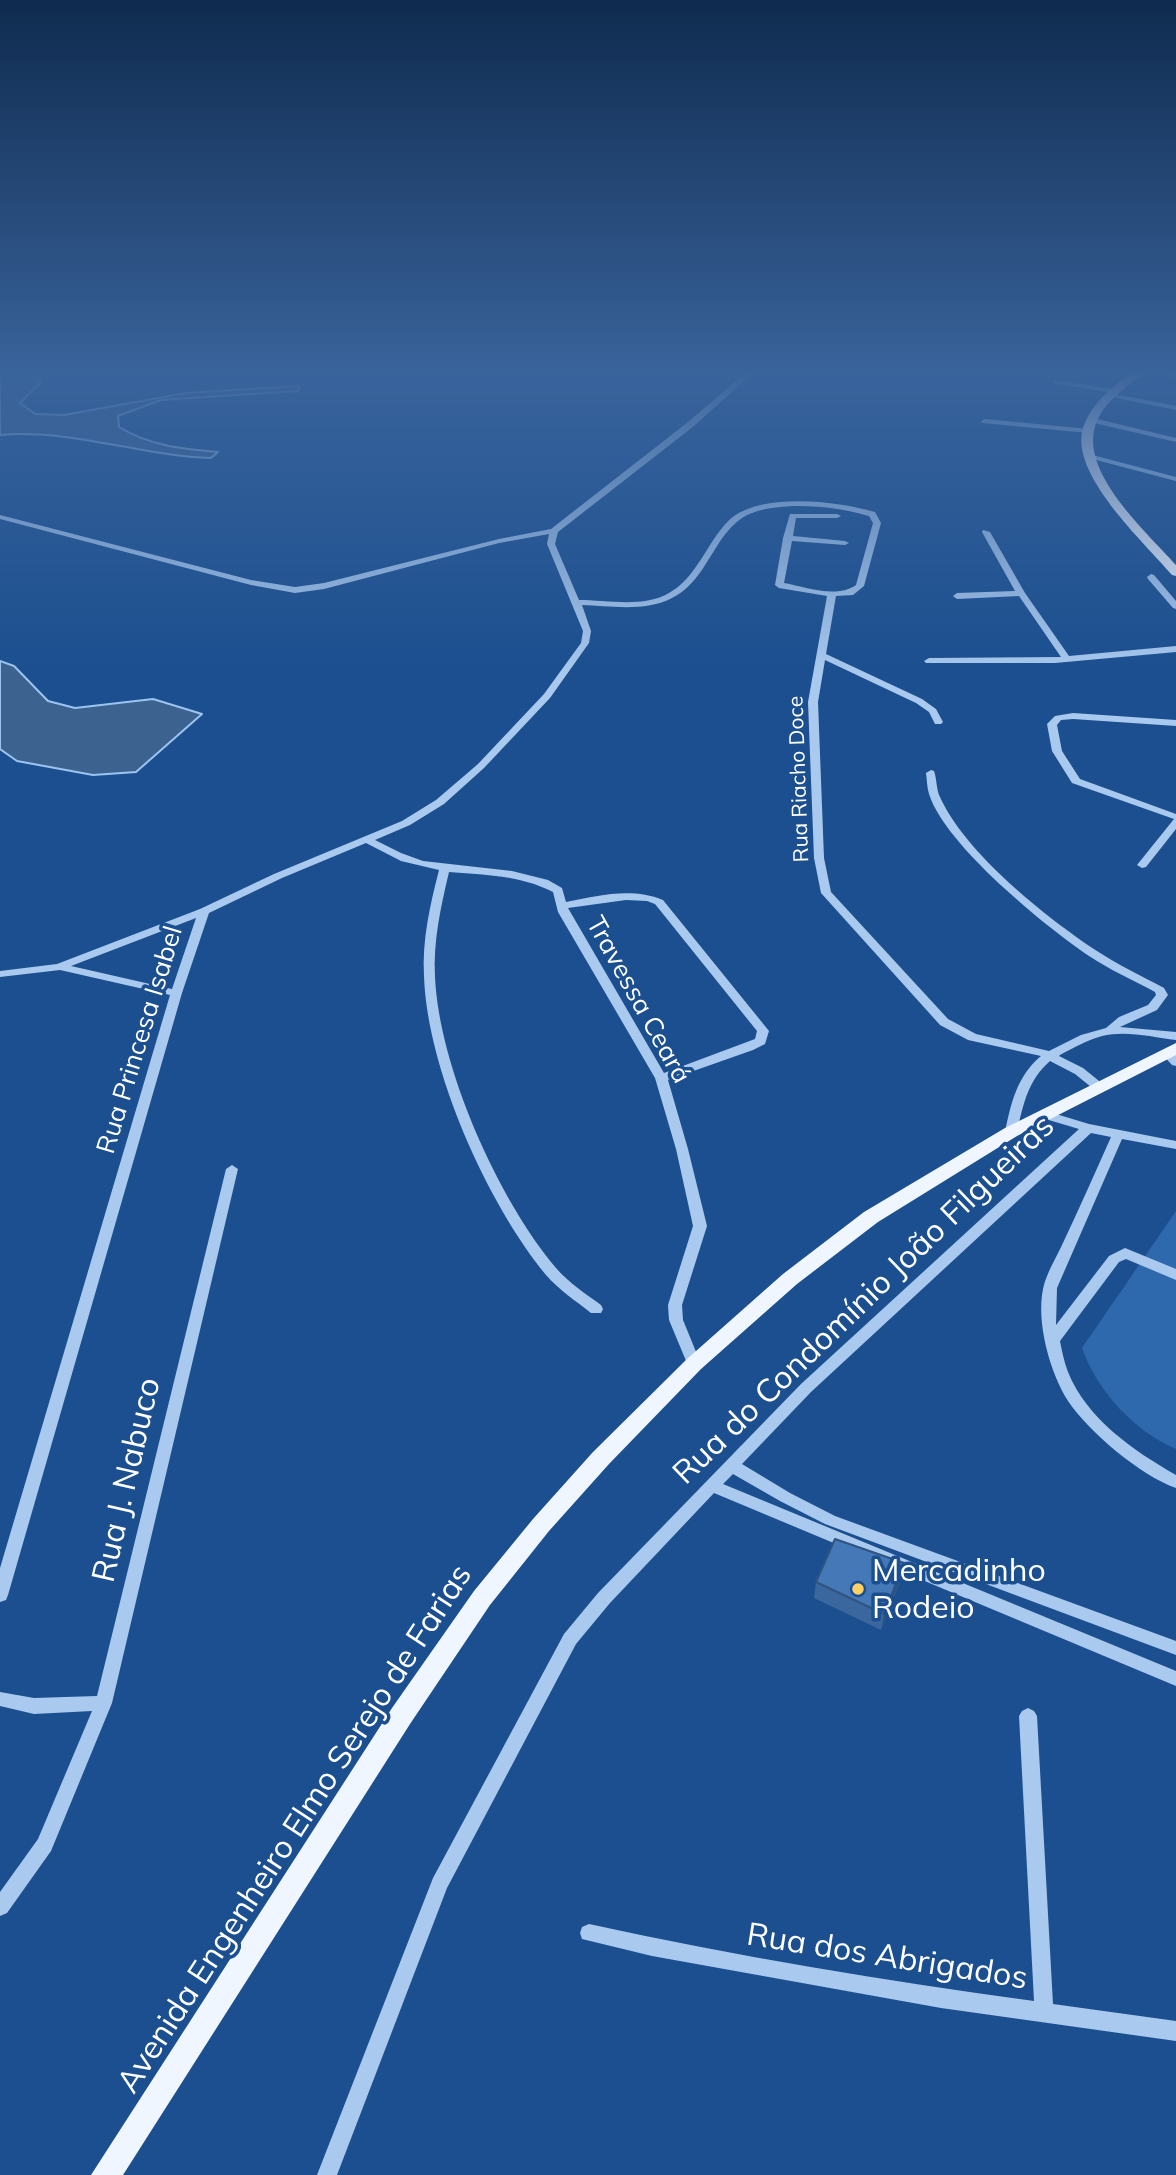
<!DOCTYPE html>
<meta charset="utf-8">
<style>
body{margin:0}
canvas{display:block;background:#1b4f8f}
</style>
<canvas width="1176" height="2175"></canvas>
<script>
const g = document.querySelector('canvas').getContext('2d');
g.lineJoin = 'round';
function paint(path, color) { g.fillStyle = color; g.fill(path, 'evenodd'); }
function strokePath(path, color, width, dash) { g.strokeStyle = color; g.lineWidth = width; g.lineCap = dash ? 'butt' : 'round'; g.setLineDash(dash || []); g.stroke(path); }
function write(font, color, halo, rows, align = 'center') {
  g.font = font + ' Mulish,sans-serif'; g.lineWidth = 7; g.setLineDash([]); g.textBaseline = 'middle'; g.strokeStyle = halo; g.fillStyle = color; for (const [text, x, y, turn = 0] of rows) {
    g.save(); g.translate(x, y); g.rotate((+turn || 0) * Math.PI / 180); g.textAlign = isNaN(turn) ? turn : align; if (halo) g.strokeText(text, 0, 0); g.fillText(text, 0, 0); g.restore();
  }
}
const green = new Path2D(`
 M1176,1211V1449C1134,1431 1097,1391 1082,1348Z`);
const water = new Path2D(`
 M0,370H24L41,382L20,403L35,414L64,415L186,393L299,386L298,391L161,400L118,416L119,427C150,446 183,449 218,452L211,458C142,456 67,428 0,435Z
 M0,661L14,666L48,701L75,708L153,699L202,714L136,772L93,775L17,761L0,749Z`);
const minor = new Path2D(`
 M749,370H756L694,426L558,532L555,544L579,600C607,600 644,608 669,593C691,581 702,556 716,536C721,529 727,521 734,516C767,493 838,501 875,512L881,523L864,586L853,595L836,596L826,654L922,699L936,709L943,722L941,724H935L929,712L916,703L825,660L818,702L824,858L831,892L948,1019L976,1034L1049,1051L1081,1035L1106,1028L1119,1017L1148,1005L1156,995L1155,992C1133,980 1110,970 1089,956C1045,926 945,845 929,794C927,788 927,780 926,773L931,770L934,771C937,779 936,789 940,797C965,853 1047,918 1097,951C1118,965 1142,976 1164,988L1168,995L1157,1010L1120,1027L1176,1032V1040C1153,1037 1125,1030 1102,1036C1087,1040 1073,1048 1060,1055L1059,1056L1083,1068L1104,1085L1106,1088L1104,1091H1096L1075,1074L1050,1061C1028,1080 1023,1105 1017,1132L1015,1135H1007L1005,1132C1011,1103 1017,1076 1041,1056L968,1040L940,1025L821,893L814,858L808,702L827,596L779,588L775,585L783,538L790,514H837L841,516L837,518H796L793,536L845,541L849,543L845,545L792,541L784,583C806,587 836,599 856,585L873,523L869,516C836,506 784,501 752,513C740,517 731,527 723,537C708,558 697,586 672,598C646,612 610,606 582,605L591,631L589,643L550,698L484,768L444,804L410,825L375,840L401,853L423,861L512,871L548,880L562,888L566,902C598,896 631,887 663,900L769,1031L765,1044L753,1050L668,1080L688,1149L707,1226L682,1305L683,1320L701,1364L699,1368L694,1369L689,1368L669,1320L668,1305L693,1226L676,1149L655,1078L558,912L553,892C520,875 485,875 449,872C441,906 433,941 435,977C439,1067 498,1199 556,1268C569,1283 586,1294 601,1305L603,1309L601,1313H591C576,1301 559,1290 546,1275C487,1203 427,1069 424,976C422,940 430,905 439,870L401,861L366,843L282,878L209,913L182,993L8,1595L6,1600L0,1602V1568L170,995L60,970L0,977V971L57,964L200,909L274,874L402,821L436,800L478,764L544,694L581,643L583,631L547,544L549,534L499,543L324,589L295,593L251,585L0,519V515L251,580L295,587L324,583L499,539L551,529L688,422ZM626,900L647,901L655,904L757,1031L755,1039L664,1073L568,908ZM196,918L172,989L71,966Z
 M1149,370L1176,373V377L1150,371Z
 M1055,380L1113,389L1116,391L1113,393L1053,383V381Z
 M1109,393L1176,406V410L1107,396L1106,395Z
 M1093,418L1176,438V442L1090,422L1089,420Z
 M985,419L1089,429L1093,431L1089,433L982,423L981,421Z
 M1085,453L1176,477V481L1085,457Z
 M983,530L990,532L1025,593L1069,656L1176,646V652L1055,663H926L924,661L929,658L1061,657L1019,596L957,599L953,596L957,593L1015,591L982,532Z
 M1151,574L1154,575L1176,601V609L1173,608L1148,579L1147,577Z
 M1073,713L1176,720V726L1073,719L1061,720L1057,725L1062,751L1080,779L1176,814V829L1146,867L1142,868L1137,865L1174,819L1072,783L1052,751L1047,724L1055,716Z
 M1167,1049L1176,1055V1066L1172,1065L1161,1053Z
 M1046,1111L1089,1124L1176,1141V1149L1122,1139L1057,1288L1056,1325L1109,1256L1125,1248L1176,1269V1280L1126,1259L1119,1262L1060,1341C1062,1351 1064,1362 1068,1372C1087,1419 1134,1451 1176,1475V1488C1141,1476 1089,1432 1068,1401C1050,1373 1036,1322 1043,1289C1046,1274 1056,1258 1062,1245C1079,1209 1095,1173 1111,1137L1091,1133L811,1392L742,1464L790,1493L835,1516L1176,1641V1655L825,1524L780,1501L733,1474L723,1484L1176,1671V1686L714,1493L610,1603L576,1644L447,1888L337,2175H317L433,1878L564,1634L598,1593L801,1384L1079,1129L1042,1118L1040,1115Z
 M232,1165L238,1169L112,1703L51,1851L7,1913L0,1916V1892L38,1839L92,1711L34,1714L0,1706V1692L34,1698L97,1696L226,1169Z
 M1028,1708L1034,1711L1037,1716L1053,2004L1176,2021V2041L941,2008L652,1956L582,1939L580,1933L582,1927L589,1924C736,1956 885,1981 1034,2001L1019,1716L1022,1711Z`);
const major = new Path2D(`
 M1136,370H1147C1131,385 1111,395 1100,415C1070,465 1145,530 1176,565V576L1172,575C1144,542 1069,474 1083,428C1091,403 1115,384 1136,370Z
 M1176,1043V1055L1017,1136L878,1222L797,1284L701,1369L609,1464L549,1531L490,1605L410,1724L123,2175H91L392,1708L474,1591L533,1519L593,1452L687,1359L783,1274L864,1212L1005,1128Z`);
const wall = new Path2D(`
 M904,1563L901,1579L881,1630L814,1598L816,1582Z`);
const shadedWall = new Path2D(`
 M904,1563L901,1579L881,1630L884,1614Z`);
const building = new Path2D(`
 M835,1539L904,1563L884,1614L816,1582Z`);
const markers = [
 [858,1589,7,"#ffd166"]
];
const farStreetnames = [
 ["Rua Riacho Doce",799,779,-92]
];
const streetNames = [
 ["Travessa Ceará",638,1000,61],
 ["Rua Princesa Isabel",140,1040,-73]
];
const nearStreetnames = [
 ["Rua do Condomínio João Filgueiras",864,1300,-44],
 ["Rua J. Nabuco",127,1480,-77],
 ["Avenida Engenheiro Elmo Serejo de Farias",295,1829,-57],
 ["Rua dos Abrigados",887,1957,9]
];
const nearPoinames = [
 ["Mercadinho",872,1571],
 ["Rodeio",872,1608]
];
paint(green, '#2e69ad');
paint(water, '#3c6290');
strokePath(water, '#9cc4f0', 2);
paint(minor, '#a9c9ee');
paint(major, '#f0f6ff');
paint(wall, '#3a679d');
paint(shadedWall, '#305480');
paint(building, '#4478b7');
strokePath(building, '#305480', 2);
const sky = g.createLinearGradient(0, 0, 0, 674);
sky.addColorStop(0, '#0f2b4f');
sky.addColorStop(0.55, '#39639b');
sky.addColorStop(1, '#39639b00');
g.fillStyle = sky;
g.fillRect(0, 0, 1176, 674);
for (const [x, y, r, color] of markers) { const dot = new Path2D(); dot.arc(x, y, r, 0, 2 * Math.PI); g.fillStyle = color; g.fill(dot); strokePath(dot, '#1b4f8f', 2.5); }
write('21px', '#fff', '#1b4f8f', farStreetnames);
write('26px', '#fff', '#1b4f8f', streetNames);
write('32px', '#fff', '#1b4f8f', nearStreetnames);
write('32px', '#fff', '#1b4f8f', nearPoinames, 'left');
</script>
